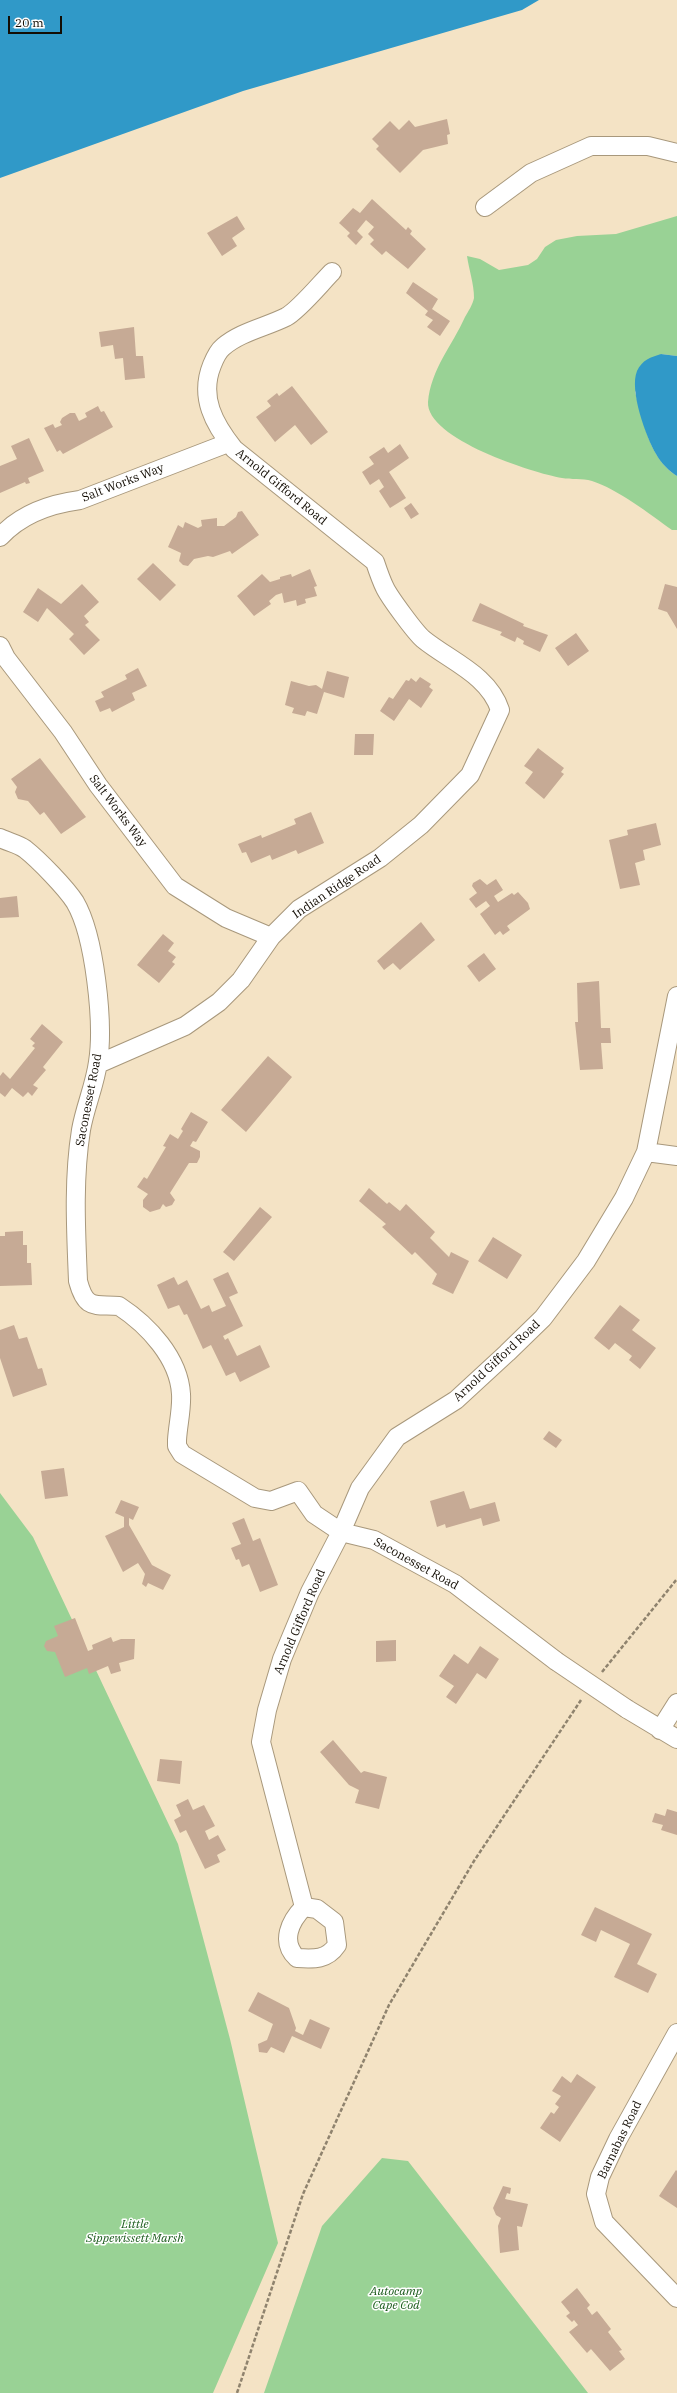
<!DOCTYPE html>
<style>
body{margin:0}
#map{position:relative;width:677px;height:2393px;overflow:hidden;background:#f4e3c5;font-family:"IBM Plex Serif",serif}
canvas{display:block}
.scale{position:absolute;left:8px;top:16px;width:54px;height:18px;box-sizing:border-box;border:2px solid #130d04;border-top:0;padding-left:5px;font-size:12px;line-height:14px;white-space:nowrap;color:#130d04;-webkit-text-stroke:3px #fff;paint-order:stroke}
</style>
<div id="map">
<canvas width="677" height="2393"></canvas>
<div class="scale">20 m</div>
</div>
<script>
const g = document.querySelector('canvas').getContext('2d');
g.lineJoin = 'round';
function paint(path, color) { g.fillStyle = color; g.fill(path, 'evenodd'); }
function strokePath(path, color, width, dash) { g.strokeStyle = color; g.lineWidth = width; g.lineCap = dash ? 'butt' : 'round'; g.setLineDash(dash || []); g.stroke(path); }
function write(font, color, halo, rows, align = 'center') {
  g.font = font + ' "IBM Plex Serif",serif'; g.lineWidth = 3; g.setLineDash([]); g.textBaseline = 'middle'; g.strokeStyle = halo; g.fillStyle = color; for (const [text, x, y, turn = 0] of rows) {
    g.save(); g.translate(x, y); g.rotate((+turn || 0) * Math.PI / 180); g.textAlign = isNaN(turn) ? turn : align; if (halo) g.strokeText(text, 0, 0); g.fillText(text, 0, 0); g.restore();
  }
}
const green = new Path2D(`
 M677,216V356L661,354L635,392C643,421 650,460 677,476V530H672C650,514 617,489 592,481C582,478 571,480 562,478C533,473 426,439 428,402C431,369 452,346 465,317C468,312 473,304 474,298C474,284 469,270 467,256L480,259L499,270L528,265L537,259L545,247L556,240L577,236L616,234Z
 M0,1493L33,1537L178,1844L230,2039L278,2243L213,2393H0Z
 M382,2158L408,2161L588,2393H264L322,2226Z`);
const water = new Path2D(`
 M0,0H539L522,10L243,91L0,178Z
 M661,354L677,356V476C670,472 660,462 656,454C646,437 629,390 637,371C642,360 651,357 661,354Z`);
const building = new Path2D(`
 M447,119L450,134L447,135L448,144L423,150L400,173L376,149L379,146L372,139L390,121L399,130L409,120L415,127Z
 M372,199L406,230L408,227L412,231L410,234L426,249L408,269L386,251L382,255L370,244L374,240L368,234L374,227L366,220L357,231L363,237L356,245L347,236L350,233L339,223L353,208L360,213Z
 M237,216L245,229L232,238L237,246L222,256L207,233Z
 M413,282L438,299L432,309L450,321L440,336L427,327L433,320L425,315L428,311L406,293Z
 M134,327L136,356H143L145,378L125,380L123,358L115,359L113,345L101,347L99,332Z
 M292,386L328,432L311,445L295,425L275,442L256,417L271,406L267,401L277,393L279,396Z
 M98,406L101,412L104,411L113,427L63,454L60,450L57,452L44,428L53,424L55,428L62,425L60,422L62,418L70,413H75L79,421L87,417L85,413Z
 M29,438L44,471L28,478L30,483L26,484L25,482L0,493V466L17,459L11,446Z
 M400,444L409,458L389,472L406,498L390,508L379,491L384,487L379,479L370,485L362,472L374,464L369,457L384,447L388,453Z
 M411,503L419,514L411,519L404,508Z
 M242,511L259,535L232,554L230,551L213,557L208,556L194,559L188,566L183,565L179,561L181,553L168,547L178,525L183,528L185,522L198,528L202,526L201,520L217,518V526H224L236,517L238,512Z
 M153,563L176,585L160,601L137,579Z
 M310,569L317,586L314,587L317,596L305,599L306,603L297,606L296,600L284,603L282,593L276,595L269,601L271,604L254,616L237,596L262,574L270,582L280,579V577L291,574L292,577Z
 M82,584L99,602L84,616L89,622L85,625L100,640L84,655L69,639L74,634L47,608L38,622L23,612L38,588L61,604Z
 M665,584L677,587V629L667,612L658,609Z
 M480,603L524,624L523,626L548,635L540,652L523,644L524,641L517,637L515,642L500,635L502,632L472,621Z
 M576,633L589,651L568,666L555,648Z
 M138,668L147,686L132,693L135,700L112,712L110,708L100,712L95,701L104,697L101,692L127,679L125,675Z
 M327,671L349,677L344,698L324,692L317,714L307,711L305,716L292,713L294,708L285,705L291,681L309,686L316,685L322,689Z
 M420,677L431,684L429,687L433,690L421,708L409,699L394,721L380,711L389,697L393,699L406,680L409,681L411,678L416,682Z
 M355,734H374L373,755H354Z
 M538,748L564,768L561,772L564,774L544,799L525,783L533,772L524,766Z
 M40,758L86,817L61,834L44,812L40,815L28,801L18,799L15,792L17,787L11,779Z
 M311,812L324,843L298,854L296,850L272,860L270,855L251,863L246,852L242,853L238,844L261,835L262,838L296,824L294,819Z
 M656,823L661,845L643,850L645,860L635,863L640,885L620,889L609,840L628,835L627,830Z
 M480,879L487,885L496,879L503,890L494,896L498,902L512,893L514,895L518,892L528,903L530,909L507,926L510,930L503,935L500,931L495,935L480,914L490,906L486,901L476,908L469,899L477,893L472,886L473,883Z
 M17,896L19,917L0,918V898Z
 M421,922L435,940L400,970L393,963L384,970L377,961Z
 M163,934L174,943L168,951L176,957L172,962L175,964L159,983L137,965Z
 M484,953L496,969L479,982L467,966Z
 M599,981L601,1028H610L611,1043H601L603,1069L580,1070L575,1022H578L577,983Z
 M42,1024L63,1042L43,1067L46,1070L33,1085L38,1088L32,1096L28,1092L23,1097L12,1088L5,1097L0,1093V1076L3,1072L10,1079L35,1048L32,1046L35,1043L30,1039Z
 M268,1056L292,1077L246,1132L221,1110Z
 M191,1112L208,1122L196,1142L193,1141L190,1146L200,1151V1157L197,1163H189L170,1193L175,1200L172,1205L166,1207L163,1204L160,1209L150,1212L143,1207V1200L148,1194L137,1187L144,1177L147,1179L166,1147L163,1146L170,1134L178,1139L183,1131L181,1129Z
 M369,1188L387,1204L389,1202L400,1211L406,1204L435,1232L430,1238L449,1257L451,1252L469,1261L453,1294L432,1284L437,1274L415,1252L412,1255L382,1227L386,1224L359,1201Z
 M260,1207L272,1217L234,1261L223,1252Z
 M23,1231V1245H27V1263H31L32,1285L0,1286V1236H5V1232Z
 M493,1237L522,1255L507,1279L478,1261Z
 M228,1272L238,1293L229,1297L243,1326L223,1336L225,1340L228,1338L237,1356L260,1345L270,1367L240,1382L235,1372L226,1376L211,1345L203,1349L187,1314L184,1315L179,1305L168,1309L157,1285L174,1277L178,1285L187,1280L201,1309L209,1305L212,1312L226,1306L213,1279Z
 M620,1305L640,1320L632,1330L656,1348L640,1369L629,1360L632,1356L615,1343L609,1350L594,1338Z
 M14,1325L19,1339L27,1337L38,1369L42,1368L47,1385L13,1397L0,1358V1330Z
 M549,1431L562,1440L556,1448L543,1439Z
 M64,1468L68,1496L45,1499L41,1471Z
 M464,1491L470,1509L495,1502L500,1521L483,1526L481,1518L446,1528L445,1524L437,1527L430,1501Z
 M121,1500L139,1507L133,1520L129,1518V1525L152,1565L171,1575L163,1590L148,1583L146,1587L142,1584L145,1574L138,1563L123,1572L105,1536L124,1527V1517L115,1513Z
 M244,1518L253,1541L260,1538L278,1585L260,1592L249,1564L242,1567L239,1559L236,1560L231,1548L241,1544L232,1523Z
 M75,1618L88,1651L93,1649L92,1645L111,1637L113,1642L121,1639H135L134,1659L119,1663L121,1671L111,1674L108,1666L89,1674L87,1668L65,1677L55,1652L47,1651L44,1646L46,1641L58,1636L54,1626Z
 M396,1640V1661L376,1662V1641Z
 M480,1646L499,1659L486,1679L477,1673L456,1704L446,1697L454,1686L439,1676L454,1654L468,1664Z
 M333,1740L361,1773L364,1771L387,1777L379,1809L355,1803L359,1790L349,1785L320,1752Z
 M160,1759L182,1761L180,1784L157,1781Z
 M188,1799L193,1810L204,1805L215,1826L205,1831L209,1840L218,1835L226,1850L217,1855L220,1862L205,1869L186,1830L180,1833L174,1820L181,1816L176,1805Z
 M667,1809L677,1812V1835L661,1830L663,1825L652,1822L655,1813L665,1816Z
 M595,1907L652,1934L637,1964L657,1974L648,1993L614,1977L630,1944L601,1930L596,1942L581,1935Z
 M258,1992L289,2008L296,2028L295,2031L303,2035L310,2019L330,2028L321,2049L292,2036L284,2053L271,2047L267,2053L259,2052L258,2044L267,2040L273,2024L248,2011Z
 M577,2074L596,2087L560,2142L540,2128L551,2112L554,2114L559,2107L555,2104L561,2096L552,2091L562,2076L571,2083Z
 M676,2170L677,2171V2208L659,2196Z
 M503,2186L511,2188L510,2194L507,2193L505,2199L528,2204L522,2227L517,2226L519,2250L500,2253L498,2226L501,2218L496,2215L493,2208Z
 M577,2288L590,2305L587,2308L592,2315L597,2311L611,2329L608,2332L622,2350L619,2351L625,2359L610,2371L591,2349L587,2353L569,2332L578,2325L574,2320L572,2322L566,2316L570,2313L561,2302Z`);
const path = new Path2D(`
 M602,1672L677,1579
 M237,2393L303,2194L389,2005L474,1861L581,1700`);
const minor = new Path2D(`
 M485,207L531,173L591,146H648L677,153
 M0,537C20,515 50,504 80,500L228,443
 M0,646L6,658L63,732L98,785L175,886L226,918L271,937
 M0,838C8,842 18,844 25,849C39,860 66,888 75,902C95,936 104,1024 98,1062C95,1085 85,1107 81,1130C73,1180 76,1231 78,1281C86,1311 95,1304 119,1306C148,1325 179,1358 181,1394C182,1409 178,1424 177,1440V1446L182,1454L255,1498L271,1501L298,1491L314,1514L341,1532L374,1540L455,1584L556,1661
 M98,1064L185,1026L219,1002L241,980L271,937L299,909L380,858L421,825L470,775L500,710C489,675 450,661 423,639C415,632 390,598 385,588C381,580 378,571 375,562L234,449C214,424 199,397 212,365C214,360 218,351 223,347C240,332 266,327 286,317C299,310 321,283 332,272
 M646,1152L677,1156
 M627,1709L677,1739
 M660,1730L677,1703
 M304,1907L261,1742L267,1710L282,1659L310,1592L341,1532L360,1488L397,1437L456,1400L507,1353L543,1318L586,1261L624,1198L646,1152L677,996
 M304,1907L317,1909L334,1922L337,1945C327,1960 314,1959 297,1958C280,1942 290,1921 304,1907Z
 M677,2033L618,2139L600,2177L596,2194L604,2222L677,2298`);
const minorBridge = new Path2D(`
 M556,1661L627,1709`);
const streetNames = [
 ["Salt Works Way",123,483,-21],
 ["Arnold Gifford Road",281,487,39],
 ["Salt Works Way",118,811,53],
 ["Indian Ridge Road",337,887,-34],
 ["Saconesset Road",89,1100,-79],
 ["Arnold Gifford Road",497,1361,-43],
 ["Saconesset Road",416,1564,29],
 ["Arnold Gifford Road",300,1622,-67],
 ["Barnabas Road",620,2140,-64]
];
const parkNames = [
 ["Little",135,2225],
 ["Sippewissett Marsh",135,2239],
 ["Autocamp",396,2292],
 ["Cape Cod",396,2306]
];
paint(green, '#99d295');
paint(water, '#3099c8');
paint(building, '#c6aa95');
strokePath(minor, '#a8987c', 20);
strokePath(path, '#8f836e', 2.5, [4, 2]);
strokePath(minor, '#fff', 18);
strokePath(minorBridge, '#a8987c', 20, []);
strokePath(minorBridge, '#fff', 18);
write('12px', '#130d04', '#fff', streetNames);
write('italic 12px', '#195a1a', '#fff', parkNames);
</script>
